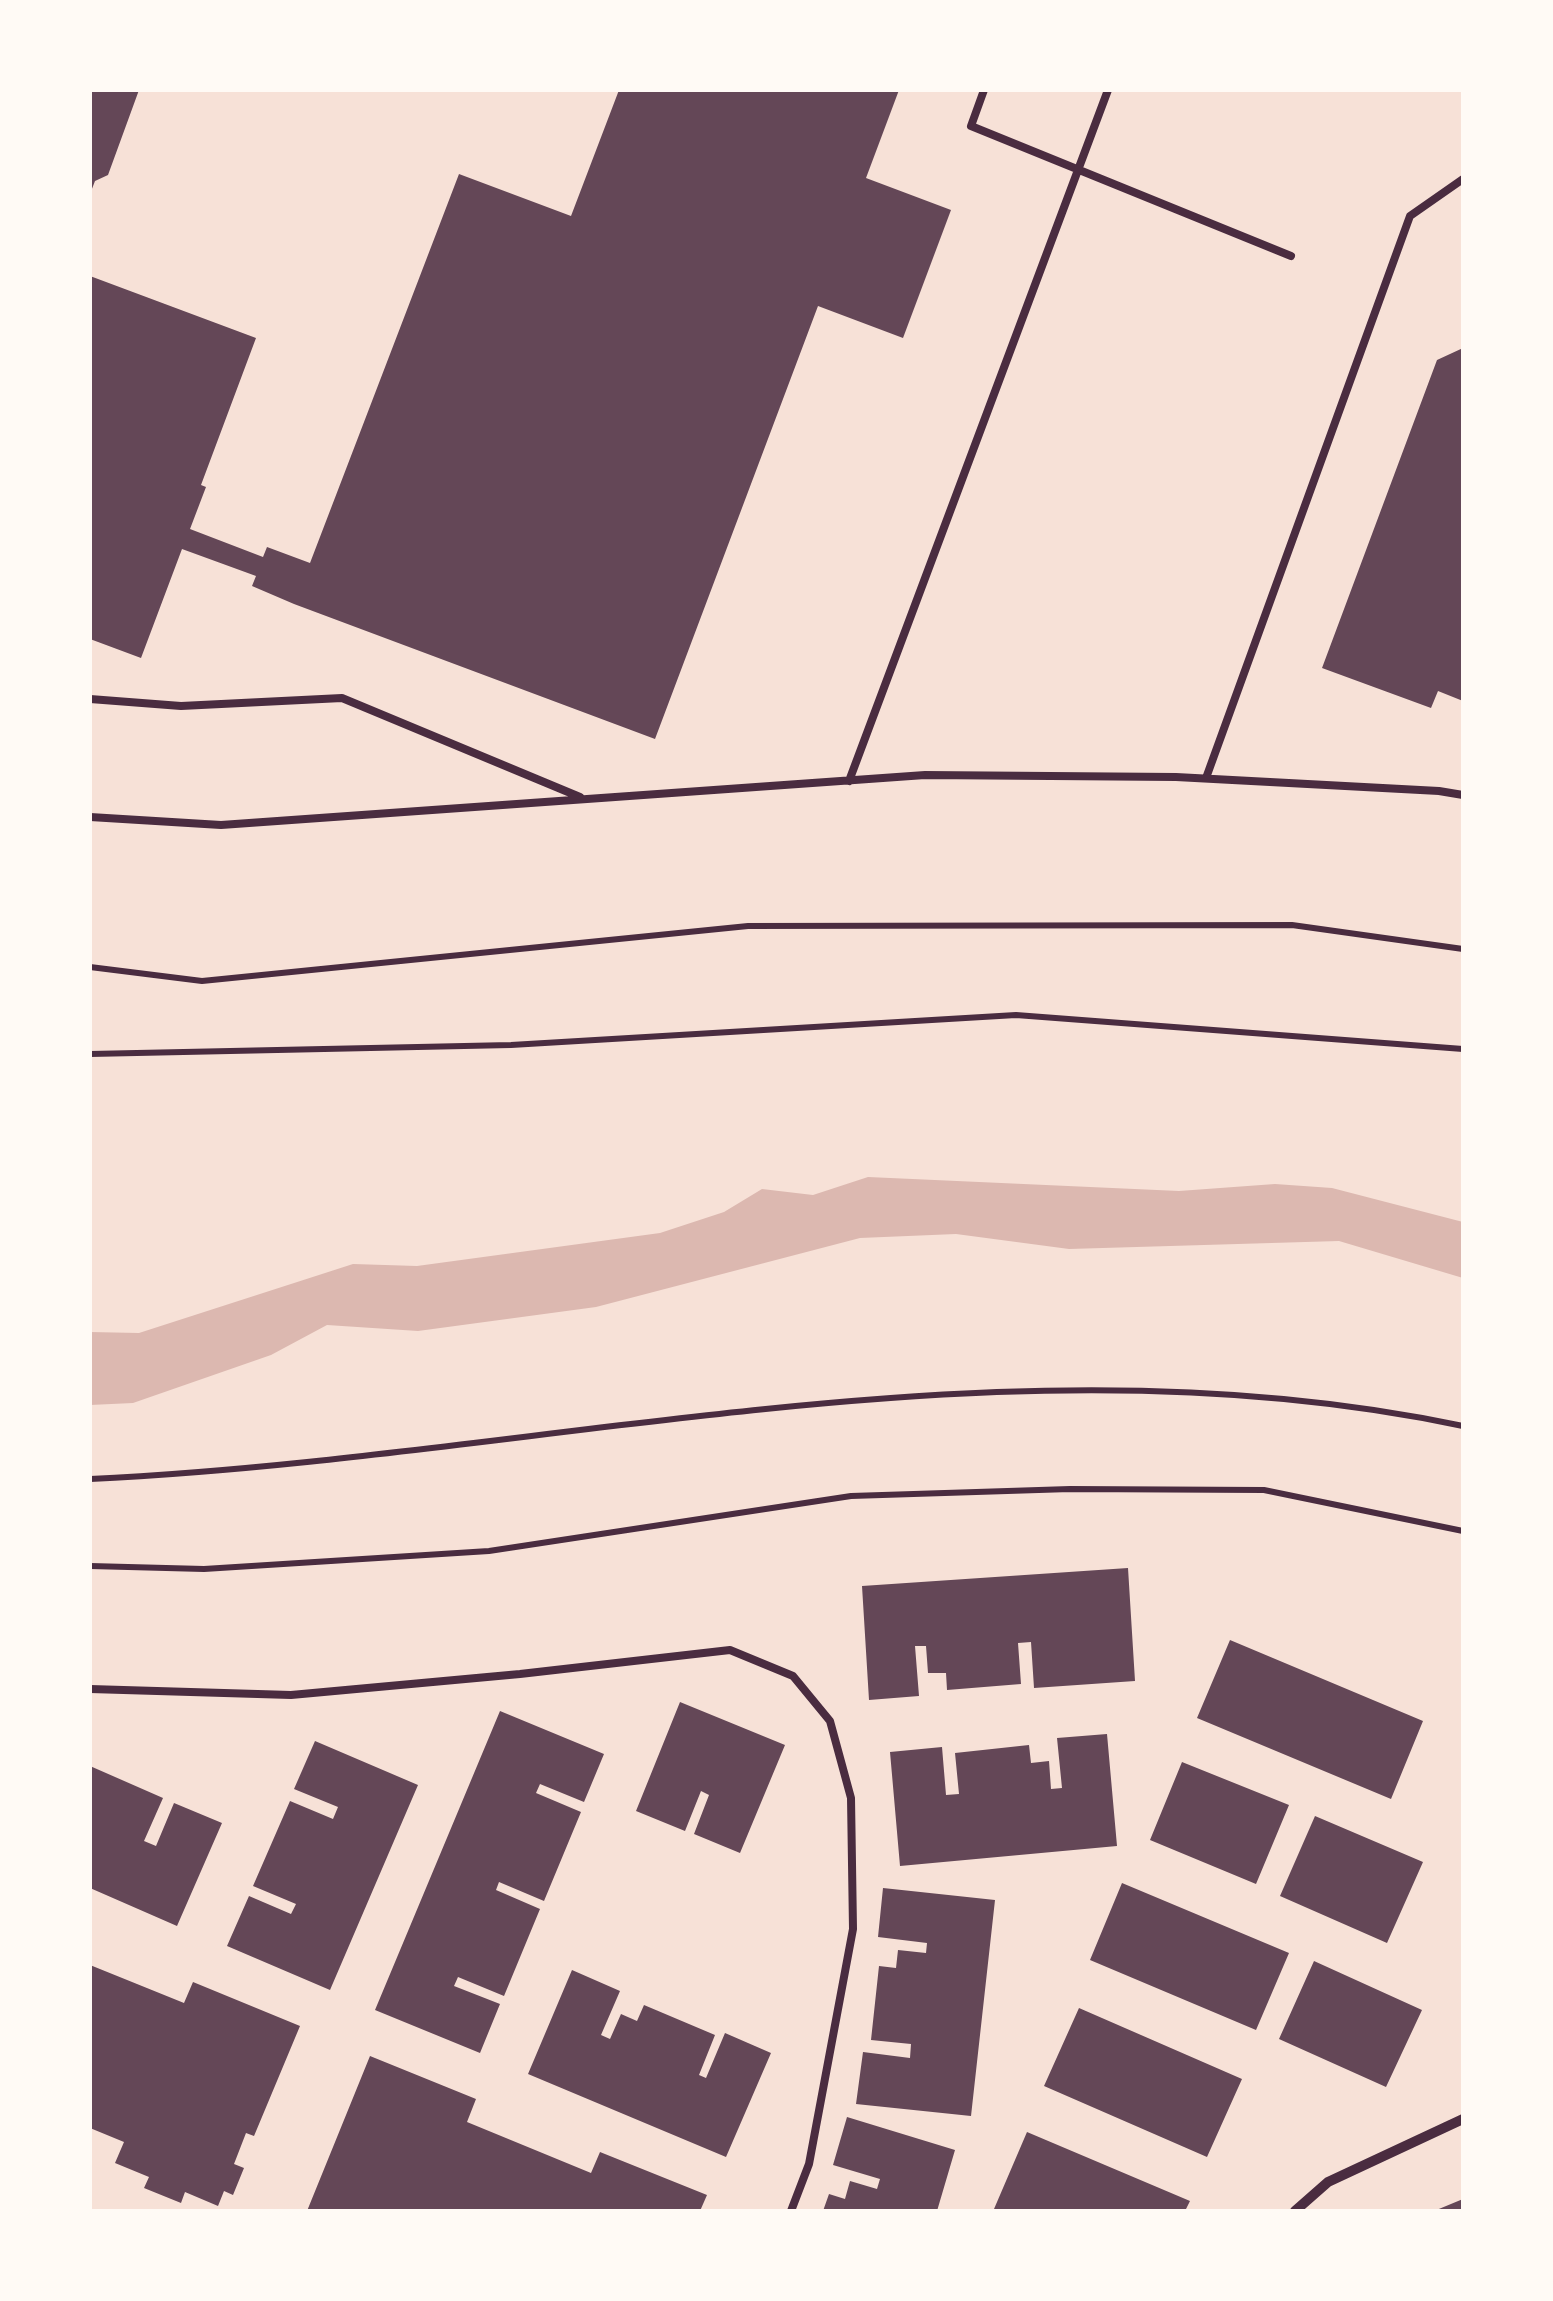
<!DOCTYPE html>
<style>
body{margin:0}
#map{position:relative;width:1553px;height:2301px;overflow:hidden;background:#f7e1d7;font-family:Jost,sans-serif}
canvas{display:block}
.frame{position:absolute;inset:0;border:92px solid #fffaf5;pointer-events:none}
</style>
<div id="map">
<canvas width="1553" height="2301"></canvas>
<div class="frame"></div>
</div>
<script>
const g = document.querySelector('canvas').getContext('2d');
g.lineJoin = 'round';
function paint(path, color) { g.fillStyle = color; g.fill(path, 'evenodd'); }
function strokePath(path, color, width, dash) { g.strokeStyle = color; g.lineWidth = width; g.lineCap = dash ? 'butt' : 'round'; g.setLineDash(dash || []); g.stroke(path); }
const water = new Path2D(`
 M868,1177L1179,1191L1275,1184L1332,1188L1463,1222V1278L1339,1241L1069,1249L956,1234L860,1238L596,1307L418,1331L327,1325L271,1355L133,1403L90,1405V1332L139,1333L353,1264L417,1266L660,1233L724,1212L762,1189L813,1195Z`);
const building = new Path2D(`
 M90,90H139L108,175L95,181L90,194Z
 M619,90H899L866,178L951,210L903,338L818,306L655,739L294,604L252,586L256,576L182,549L141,658L90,639V276L256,338L201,485L206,487L190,529L263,557L267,547L310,563L459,174L571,216Z
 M1463,348V701L1438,691L1431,708L1322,668L1437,360Z
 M1128,1568L1135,1681L1034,1688L1031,1642L1018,1643L1021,1684L947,1690L946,1673H928L926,1646H915L919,1696L869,1700L862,1586Z
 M1230,1640L1423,1721L1391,1799L1197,1718Z
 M680,1702L785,1745L740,1853L694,1834L709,1795L701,1791L685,1831L636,1811Z
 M500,1711L604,1754L584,1802L540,1784L536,1793L581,1812L544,1901L499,1882L496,1890L540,1909L504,1996L458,1977L454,1986L500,2004L480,2053L375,2010Z
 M1107,1734L1117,1846L900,1866L890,1752L942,1747L946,1795L959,1794L955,1753L1029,1745L1031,1763L1049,1761L1051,1789L1062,1788L1057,1738Z
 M315,1741L418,1785L330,1990L227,1946L249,1896L291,1914L296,1904L253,1886L290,1801L333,1819L338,1807L294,1789Z
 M1182,1762L1289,1805L1256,1884L1150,1840Z
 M90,1766L163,1798L144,1841L156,1846L174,1803L222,1823L177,1926L90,1888Z
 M1315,1816L1423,1862L1387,1943L1280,1896Z
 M1122,1883L1289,1953L1256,2030L1090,1960Z
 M883,1888L995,1900L971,2116L856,2104L863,2052L910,2058L911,2044L871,2040L879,1966L896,1968L898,1950L926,1953L927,1943L878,1937Z
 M1314,1961L1422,2010L1386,2087L1279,2039Z
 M90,1965L184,2003L193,1982L300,2026L254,2136L246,2133L234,2164L244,2168L233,2195L224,2191L218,2206L185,2192L181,2203L144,2188L149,2177L115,2163L124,2142L90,2128Z
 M572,1970L620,1991L601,2035L610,2039L621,2014L637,2021L644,2005L715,2035L699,2075L706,2078L725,2033L771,2053L726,2157L528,2074Z
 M1079,2008L1242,2079L1207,2157L1044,2086Z
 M370,2056L476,2099L467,2122L591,2173L600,2152L707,2195L700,2211H307Z
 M847,2117L955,2150L937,2211H823L829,2194L845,2199L850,2181L877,2189L880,2179L833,2165Z
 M1027,2132L1190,2201L1185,2211L994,2209Z
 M1463,2199V2211H1434Z`);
const path = new Path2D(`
 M90,967L202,981L748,926L1292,925L1463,949
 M90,1054L511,1045L1016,1015L1463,1049
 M90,1479C547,1457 1007,1329 1463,1426
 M90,1566L204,1569L489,1551L851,1496L1070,1489L1264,1490L1463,1531`);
const service = new Path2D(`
 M984,90L971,126L1291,256
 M90,699L181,706L342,698L580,797
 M1206,778L1410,216L1463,179
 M849,781L1108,90
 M90,817L221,825L925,775L1176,777L1439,791L1463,795
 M90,1689L291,1695L520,1674L730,1650L793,1676L830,1721L851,1798L853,1929L809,2164L791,2211`);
const minor = new Path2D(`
 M1295,2211L1328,2182L1463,2119`);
paint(water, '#dcb8b0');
paint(building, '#644757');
strokePath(path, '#4a2c40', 6);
strokePath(service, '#4a2c40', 8);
strokePath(minor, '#4a2c40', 10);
</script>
